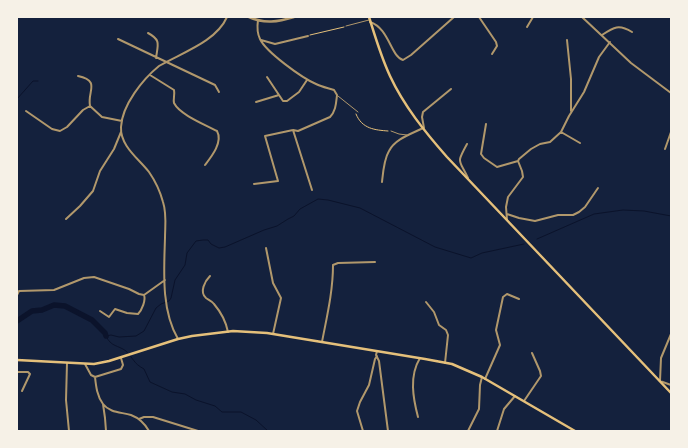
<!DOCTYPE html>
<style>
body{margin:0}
#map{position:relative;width:688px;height:448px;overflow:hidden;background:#14213d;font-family:Mulish,sans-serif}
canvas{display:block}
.frame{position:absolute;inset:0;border:18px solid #f6f1e7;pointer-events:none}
</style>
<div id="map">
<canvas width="688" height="448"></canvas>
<div class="frame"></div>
</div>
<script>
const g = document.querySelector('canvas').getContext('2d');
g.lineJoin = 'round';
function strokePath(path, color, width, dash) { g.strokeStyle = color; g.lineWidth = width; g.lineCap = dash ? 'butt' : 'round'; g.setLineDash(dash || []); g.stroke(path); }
const stream = new Path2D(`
 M17,99L33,81H38
 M537,239L594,214L623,210L644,211L671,216
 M268,431L256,420L241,412H222L215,406L196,400L185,394L172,392L150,382L144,369C133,363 134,359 126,351C118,345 111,347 106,336L111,335L119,337L136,336L144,331L156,308L161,304L169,301L171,298L175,280L185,265L187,253L196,241L203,240H208L211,244L219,248L225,247L264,230L277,226L288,219L294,216L300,209L318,199L328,200L360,208L435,247L471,258L482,253L524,244`);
const river = new Path2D(`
 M17,321L32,311L42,310L54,305L65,306L92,320L105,333L106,336`);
const path = new Path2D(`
 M310,35L344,27
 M356,114C362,129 375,130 388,131`);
const service = new Path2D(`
 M346,26L369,20
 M338,96L358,112
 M391,131L399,134L407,135`);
const minor = new Path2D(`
 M479,17L496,42L497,46L492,54
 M582,17L631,63L671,93
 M370,22C389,28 391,57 403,60L411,55L454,17
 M527,27L533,17
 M148,33C161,40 158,44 156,58
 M602,35C614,27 619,24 632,32
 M118,39L215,85L219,92
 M261,40L275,44L308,36
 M567,40L571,79V111
 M150,75L174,90C175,95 173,99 174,103C180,115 206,125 217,131C223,142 212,156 205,165
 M78,76C101,81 87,91 90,106
 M267,77L279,95
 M256,102L279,95L283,101H287L299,92L307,80
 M26,111L52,129L60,131L67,127L83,110L90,106L102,117L122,121
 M486,124L481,154L484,158L497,167L518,161
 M424,128L422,117L423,112L451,89
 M293,130L312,190
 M561,132L580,143
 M467,144C456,164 459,159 468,178
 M665,149L671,132
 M382,182C383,172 384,159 389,151C395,139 411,134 423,128
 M254,184L278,181L265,136L293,130L298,131L330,117C336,111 336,103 337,95L334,90C328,88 322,87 316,84C302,78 266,52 260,39C257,33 257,27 258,20
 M507,214L519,218L535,221L558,215H573L579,212L585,207L598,188
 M66,219L80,206L93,191L100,171L114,149L121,132
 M507,220L506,207L508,197L523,177L522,171L518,161L519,159L531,149L540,144L550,142L561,132L569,116L584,92L599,57L610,42
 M266,248L273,283L281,298L273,334
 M210,276C205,281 199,292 206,298C209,300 212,301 214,304C220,311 226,322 228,332
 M17,295L19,291L54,290L84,278L94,277L129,289L139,294L144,295L165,280
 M426,302L434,312L439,325L446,330L448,335L445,363
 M100,311L109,317L115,309L127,313L138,314C142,310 146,300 144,295
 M178,339C161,310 164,271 165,238C165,226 167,214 163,202C160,191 156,182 149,172C139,159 120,146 121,127C122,105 143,79 159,66C181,53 216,42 227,17
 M322,342C327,316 333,291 333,265L338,263L375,262
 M377,351L376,355L379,361L388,431
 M67,363L66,400L69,431
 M85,364L91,375L95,377C96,386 97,396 103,404C110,413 121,412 131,415C139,418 145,424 149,431
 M17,372H28L30,374L22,391
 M95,377L121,369L123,365L121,358
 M485,379L500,345L496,330L503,297L507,294L519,299
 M660,381L661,358L671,334
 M660,381L671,385
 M524,401L541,376L540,371L532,353
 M103,404L105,418L106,431
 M418,417C413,398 409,376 420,358
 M139,419L144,417H153L198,431
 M38,431H45
 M363,431L357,411L360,402L369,385L375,359L377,356
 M468,431L479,409L480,385L482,377
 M497,431L504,409L515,396`);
const tertiary = new Path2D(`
 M249,17C264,24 278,22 294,17`);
const secondary = new Path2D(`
 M369,17C375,36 381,57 390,76C404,106 425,132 447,157L671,393
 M17,360L94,364L109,361L178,339L192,336L233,331L267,333L425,359L452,364L482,377L575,431`);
strokePath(stream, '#0b132b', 1);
strokePath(river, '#0b132b', 5.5);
strokePath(path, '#e5c07b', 1);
strokePath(service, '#b1986c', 1);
strokePath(minor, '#b1986c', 2);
strokePath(tertiary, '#b1986c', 2.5);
strokePath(secondary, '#e5c07b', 2.5);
</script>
